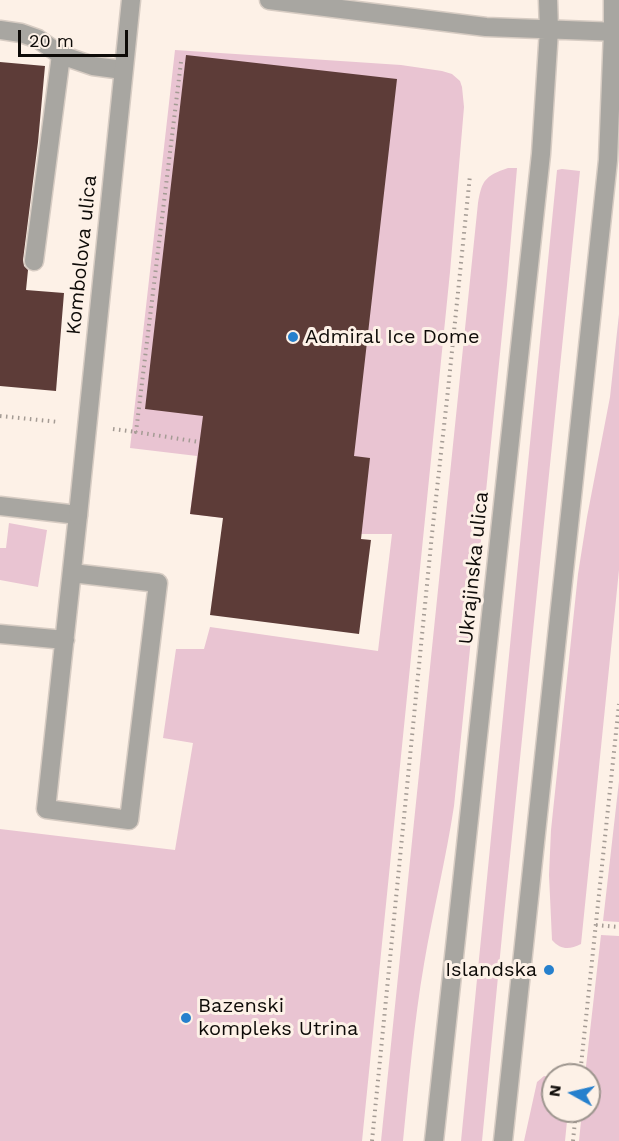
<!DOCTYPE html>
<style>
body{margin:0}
#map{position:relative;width:619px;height:1141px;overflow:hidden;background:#fdf1e7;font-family:"Work Sans",sans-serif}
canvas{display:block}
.north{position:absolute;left:541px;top:1063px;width:60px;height:60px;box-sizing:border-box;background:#fdf1e7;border:2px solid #9d958e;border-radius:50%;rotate:278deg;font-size:16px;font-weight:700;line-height:24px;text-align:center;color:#0e0b08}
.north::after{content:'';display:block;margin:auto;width:21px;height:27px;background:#2680cd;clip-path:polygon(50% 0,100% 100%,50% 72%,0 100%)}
.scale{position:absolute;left:18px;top:30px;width:110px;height:27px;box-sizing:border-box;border:3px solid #0e0b08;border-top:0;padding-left:8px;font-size:18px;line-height:21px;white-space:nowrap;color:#0e0b08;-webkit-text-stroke:4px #fdf1e7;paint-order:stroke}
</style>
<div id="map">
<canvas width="619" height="1141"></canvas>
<div class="north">N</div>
<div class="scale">20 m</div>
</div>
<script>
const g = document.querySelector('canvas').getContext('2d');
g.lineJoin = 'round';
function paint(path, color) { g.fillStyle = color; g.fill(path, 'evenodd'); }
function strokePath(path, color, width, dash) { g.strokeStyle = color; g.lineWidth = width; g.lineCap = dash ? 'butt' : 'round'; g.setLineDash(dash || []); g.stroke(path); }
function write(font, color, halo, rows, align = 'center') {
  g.font = font + ' "Work Sans",sans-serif'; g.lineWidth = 6; g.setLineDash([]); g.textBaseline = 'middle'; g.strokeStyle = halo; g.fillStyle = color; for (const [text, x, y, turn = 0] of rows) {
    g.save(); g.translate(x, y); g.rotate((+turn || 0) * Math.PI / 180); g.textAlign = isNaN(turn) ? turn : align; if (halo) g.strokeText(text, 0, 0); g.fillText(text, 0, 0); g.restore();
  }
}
const green = new Path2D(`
 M175,50L401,65L442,71L452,74L460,81L462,87L464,107L450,272L362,1141H0V829L175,850L193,743L163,738L176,649H204L210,627L378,651L392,534H361L190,514L197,456L130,448Z
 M508,168H517L507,285L454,806C446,859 433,911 424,964C414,1022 409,1082 403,1141H381L478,203C482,180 485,176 508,168Z
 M562,169L580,171L504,915L482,1141H461L557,170Z
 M619,314V570L581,944C569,950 561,950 552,940L549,875L551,830L578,574L587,517L610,397Z
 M9,523L47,530L38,587L0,580V548H6Z
 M619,781V922L603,921Z
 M601,935L619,936V1141H579L582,1111H589V1075H585Z
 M544,1076L553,1077V1111H568L565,1141H524L537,1082Z`);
const building = new Path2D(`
 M186,55L397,79L354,456L370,458L361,539L371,540L359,634L210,615L223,518L190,514L203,416L145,409Z
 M0,62L45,66L38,142L23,260L24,266L28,270L26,290L64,293L56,391L0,386Z`);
const path = new Path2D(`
 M181,62L136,432L199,442
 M0,416L59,422
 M113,429L136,432
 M596,925L619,927
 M580,1075L619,704
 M372,1141L432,534L448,390L470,175
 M573,1141L576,1111`);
const service = new Path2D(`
 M0,30L21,33L38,39L61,55L93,66L123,70
 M34,261L61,55
 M0,506L78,515L46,809L129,820L158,583L72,573
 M0,634L65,640`);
const minor = new Path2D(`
 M78,515L131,0`);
const tertiary = new Path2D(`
 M269,0L486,27L619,32
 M434,1141L541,154L549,30L548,0
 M503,1141L608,160L613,32V0`);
const markers = [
 [293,337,6,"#2680cd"],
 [549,970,6,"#2680cd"],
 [186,1018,6,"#2680cd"]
];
const streetNames = [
 ["Kombolova ulica",82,255,-84],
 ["Ukrajinska ulica",474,568,-84]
];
const poiNames = [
 ["Admiral Ice Dome",305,337],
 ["Islandska",537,970,"right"],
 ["Bazenski",198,1006],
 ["kompleks Utrina",198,1029]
];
paint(green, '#e9c4d2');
paint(building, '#5d3c38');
strokePath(service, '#d7ccc3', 21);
strokePath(minor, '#d7ccc3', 21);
strokePath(tertiary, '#d7ccc3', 21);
strokePath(path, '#a49b94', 4, [1.5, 4.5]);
strokePath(service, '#a8a6a1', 18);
strokePath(minor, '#a8a6a1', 18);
strokePath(tertiary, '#a8a6a1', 18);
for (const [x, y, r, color] of markers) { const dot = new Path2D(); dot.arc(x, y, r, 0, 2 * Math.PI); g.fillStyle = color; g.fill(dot); strokePath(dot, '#fdf1e7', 2); }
write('20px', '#0e0b08', '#fdf1e7', streetNames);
write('20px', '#0e0b08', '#fdf1e7', poiNames, 'left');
</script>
